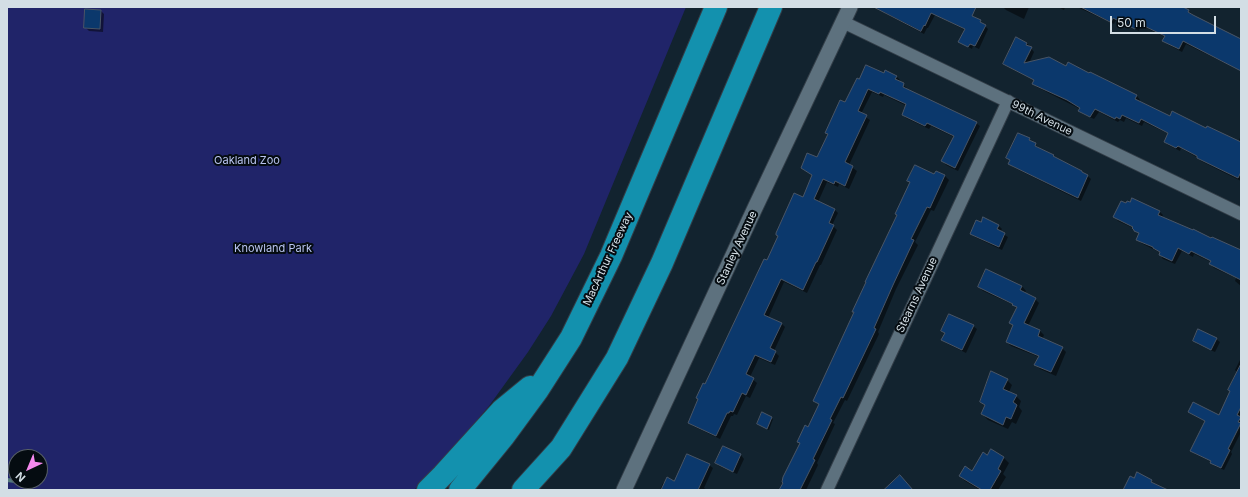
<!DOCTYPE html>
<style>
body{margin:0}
#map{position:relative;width:1248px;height:497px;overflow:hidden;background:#12232f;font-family:Inter,sans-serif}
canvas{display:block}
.frame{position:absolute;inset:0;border:8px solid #d3dee5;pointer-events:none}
.north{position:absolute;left:8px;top:449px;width:40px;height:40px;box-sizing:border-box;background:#050c11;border:1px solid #576066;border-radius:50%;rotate:224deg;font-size:11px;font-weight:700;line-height:16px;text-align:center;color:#d3dee5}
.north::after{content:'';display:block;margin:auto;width:14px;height:18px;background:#f589ee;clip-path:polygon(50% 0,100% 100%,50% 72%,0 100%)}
.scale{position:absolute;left:1110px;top:16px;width:106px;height:18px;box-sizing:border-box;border:2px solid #d3dee5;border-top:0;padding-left:5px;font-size:12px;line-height:14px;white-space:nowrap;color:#d3dee5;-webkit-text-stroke:3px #050c11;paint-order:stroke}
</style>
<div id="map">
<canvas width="1248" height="497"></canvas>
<div class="frame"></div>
<div class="north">N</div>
<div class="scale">50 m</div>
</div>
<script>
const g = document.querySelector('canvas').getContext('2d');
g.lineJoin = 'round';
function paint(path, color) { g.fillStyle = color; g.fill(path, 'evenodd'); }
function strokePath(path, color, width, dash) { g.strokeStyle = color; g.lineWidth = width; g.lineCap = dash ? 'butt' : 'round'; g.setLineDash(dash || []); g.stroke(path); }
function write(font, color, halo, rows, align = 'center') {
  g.font = font + ' Inter,sans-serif'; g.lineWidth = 4; g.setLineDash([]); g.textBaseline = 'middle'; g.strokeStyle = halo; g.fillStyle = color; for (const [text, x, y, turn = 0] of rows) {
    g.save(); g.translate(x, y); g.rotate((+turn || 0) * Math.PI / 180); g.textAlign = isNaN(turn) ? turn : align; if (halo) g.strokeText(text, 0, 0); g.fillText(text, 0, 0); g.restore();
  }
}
const green = new Path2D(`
 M7,7H686L584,254L551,316L528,352L489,406L440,464L414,490H7ZM16,457H40V481H16Z`);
const shadow = new Path2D(`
 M885,7H942L980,21L988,29L979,49L973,46L972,49L960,42L965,30L935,15L928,28H927L924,34L886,14L883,11Z
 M1003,7H1029L1024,19L1006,10Z
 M1058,7H1065L1064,10Z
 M1077,7H1181L1188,11L1192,14L1191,15L1241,40V71L1186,44L1182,52L1167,44L1163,41L1165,37L1141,25L1139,31L1116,20L1114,24Z
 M101,11L104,14L103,32L89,31L85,27Z
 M1017,38L1027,43L1034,52L1029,63L1066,67L1090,74V73L1137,96L1140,100L1139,102L1170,118L1206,129L1238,142L1240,138L1241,139V181L1201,161L1198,158L1181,148L1180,151L1168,145L1165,142L1169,134L1144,122L1142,126L1126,118L1124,122L1120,120L1118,122L1099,112L1094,119L1083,114L1079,111L1080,109L1037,87L1033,84L1035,81L1008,67L1004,64Z
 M884,75L895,76L894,84L897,77L900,80L899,82L907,88L906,90L976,123L980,126L958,171L946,165L943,161L954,137L931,126L929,129L906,118L903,115L907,106L884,95L883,97L872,92L861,114L870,120L849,165L857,171L849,189L839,184L838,187L827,182L818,202L834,209L838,213L832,225L837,230L821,265H820L807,293L784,282L768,318L781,323L785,327L774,351L779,356L775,365L759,358L750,377L757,383L750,398L746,396L737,415L734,414L733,416H731L720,439L693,426L689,423L706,385L767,262L803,198L813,176L802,168L818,158L829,135L826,132L846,104Z
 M1029,139L1039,148V149L1082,171L1091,179L1081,201L1013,167L1010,164L1011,161L1007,158Z
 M936,172L945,176L949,180L934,211L931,210L915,242L918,245L896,289L878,332L879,334L847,401L845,400L833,423L835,424L817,463L818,465L806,490H781L801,444L798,442L809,428L820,405L814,401L855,313L853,311L898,216L911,183L909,181L935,175Z
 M1160,212L1163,215L1162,217L1212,240L1241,251V286L1235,281L1236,278L1214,268L1210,264L1211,262L1194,254L1193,257L1182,251L1175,264L1163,259L1160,255L1161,253L1141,243L1137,239L1140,235L1133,228L1118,221L1115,217Z
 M981,223L998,225L1002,229L1000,232L1008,237L1002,250L975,237L971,233Z
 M1022,286L1026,291L1024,294L1035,299L1039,303L1028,326L1040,331L1044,335L1042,339L1062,348L1066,352L1056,376L1040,369L1036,365L1039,357L1011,346L1007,342L1014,326L1010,323L1017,309L1014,305L983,291L979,287Z
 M973,326L977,329L966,353L946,343L942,340L945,334L942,331Z
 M1216,339L1220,342L1215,352L1197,344L1194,340Z
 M1241,358V432L1231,452L1232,454L1224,470L1215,466L1212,462L1195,454L1192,451L1206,422L1193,415L1189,412L1220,416L1238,373L1235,370Z
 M1007,380L1012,385L1009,392L1016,396L1021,401L1019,407L1022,411L1016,424L1012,422L1008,429L988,420L982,414L986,407L981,402Z
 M763,414L773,419L769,430L760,425Z
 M723,447L741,455L744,459L737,474L719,466L716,463Z
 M991,450L1004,458L1009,463L1003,474L1006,477L998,490H980L965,481L960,476L972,472L988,456Z
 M709,465L713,468L704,488L707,490H660L663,483L675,482Z`);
const stream = new Path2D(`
 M7,480L15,481`);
const building = new Path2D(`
 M874,7H976L972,16L981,20L980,22L986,25L975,46L970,44L968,47L958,42L965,29L931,13L925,26L924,25L921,31Z
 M1081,7H1183L1189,10L1188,12L1193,15L1241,39V71L1183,41L1179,49L1162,41L1165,36L1138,23L1135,29L1113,18L1111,22Z
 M85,9L101,10L100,29L84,28Z
 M1016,37L1027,43L1026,45L1032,47L1024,63L1049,57L1066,66L1068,62L1089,73L1090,72L1137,95L1135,99L1170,116L1172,111L1206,128L1207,126L1241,142V172L1238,178L1197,158V156L1178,146L1176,148L1164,142L1168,133L1141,119L1139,123L1122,115L1120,119L1116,117L1115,119L1095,109L1090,117L1078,111L1080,108L1067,100L1032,84L1034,80L1003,64Z
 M866,65L884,73L885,70L897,76L895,79L904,83L903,87L977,122L955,168L941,161L954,136L927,123L925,126L902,115L906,104L880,92L879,94L868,89L858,111L867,115L845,162L853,166L845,186L835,181L834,184L823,179L814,199L835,209L829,223L834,225L817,262H816L803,290L781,279L764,315L782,323L770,348L776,351L771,362L755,355L746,374L754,378L746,395L742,393L733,412L730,411L729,413H727L716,436L688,423L698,399L696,398L703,383L705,384L764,259L767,260L778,236L776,235V233L794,193L803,197L812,175L801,168L807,153L817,157L828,134L825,133L840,100L845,102L857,78L859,79Z
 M1018,133L1030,138L1029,140L1036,143L1035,146L1054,155L1053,156L1082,171V172L1088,175L1078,198L1008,164L1010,160L1006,158Z
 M915,165L934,174L936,171L945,175L930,208L927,207L911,239L914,240L893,285L874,328L876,329L843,398L841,397L830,419L832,420L813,459L815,460L800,490H779L783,483L782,482L783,477L800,443L797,442L805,425L808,427L819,404L813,401L854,312H852L866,282H865L897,215L895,214L910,182L907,181Z
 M1132,198L1160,211L1158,215L1193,230V229L1211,238L1212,237L1241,250V280L1209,264L1211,261L1191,251L1189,254L1178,248L1172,261L1159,255L1160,252L1153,248V247L1136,240L1139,233L1134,231V230L1132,228L1133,227L1113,217L1121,201L1126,203L1127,201L1130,202Z
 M983,217L999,225L997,229L1005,233L999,247L970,234L976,220L981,222Z
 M986,269L1022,286L1020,290L1036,298L1024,323L1040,330L1038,336L1063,347L1051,372L1034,365L1039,356L1006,342L1013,325L1009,323L1017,307L1012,305L1013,304L978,287Z
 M949,314L974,325L962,350L941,340L945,333L941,331Z
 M1198,329L1217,338L1211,350L1193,341Z
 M1241,364V407L1237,415L1241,417L1238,422L1241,423L1228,449L1230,450L1221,468L1210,463L1211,461L1190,451L1205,421L1188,412L1193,402L1219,415L1230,391L1228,390Z
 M991,371L1008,379L1003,389L1017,395L1013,402L1017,405L1011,419L1006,417L1003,425L981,414L985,405L980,402Z
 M762,412L772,417L767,429L757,424Z
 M723,446L741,454L733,472L715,463Z
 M991,449L1004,457L998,469L1001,471L990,490H982L959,476L965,466L972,471L983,452L987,455Z
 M687,454L710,464L698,490H661L667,477L674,481Z
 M1137,472L1152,480L1151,482L1168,490H1123L1130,476L1134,478Z
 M900,475L913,490H884Z`);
const minor = new Path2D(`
 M843,22L1241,214
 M827,490L1008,101`);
const tertiary = new Path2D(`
 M624,490L754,210L850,7`);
const motorway = new Path2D(`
 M428,490L443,475L502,410L530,387
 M460,490L504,436L537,391L571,338L611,256L716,7
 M523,490L561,448L617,358L662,263L771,7`);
const streetNames = [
 ["99th Avenue",1042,118,26],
 ["Stanley Avenue",737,248,-65],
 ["MacArthur Freeway",608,259,-65],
 ["Stearns Avenue",917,295,-65]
];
const parkNames = [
 ["Oakland Zoo",247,161],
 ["Knowland Park",273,249]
];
paint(green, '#202469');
paint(shadow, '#0007');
strokePath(stream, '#54787d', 4);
paint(building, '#0b386c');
strokePath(building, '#495566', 1);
strokePath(minor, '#333e48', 14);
strokePath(tertiary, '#333e48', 17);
strokePath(motorway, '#333e48', 24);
strokePath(minor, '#5d717e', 12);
strokePath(tertiary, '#5d717e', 15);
strokePath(motorway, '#1391ae', 22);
write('11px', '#d3dee5', '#050c11', streetNames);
write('11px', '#b9c4f0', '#050c11', parkNames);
</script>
